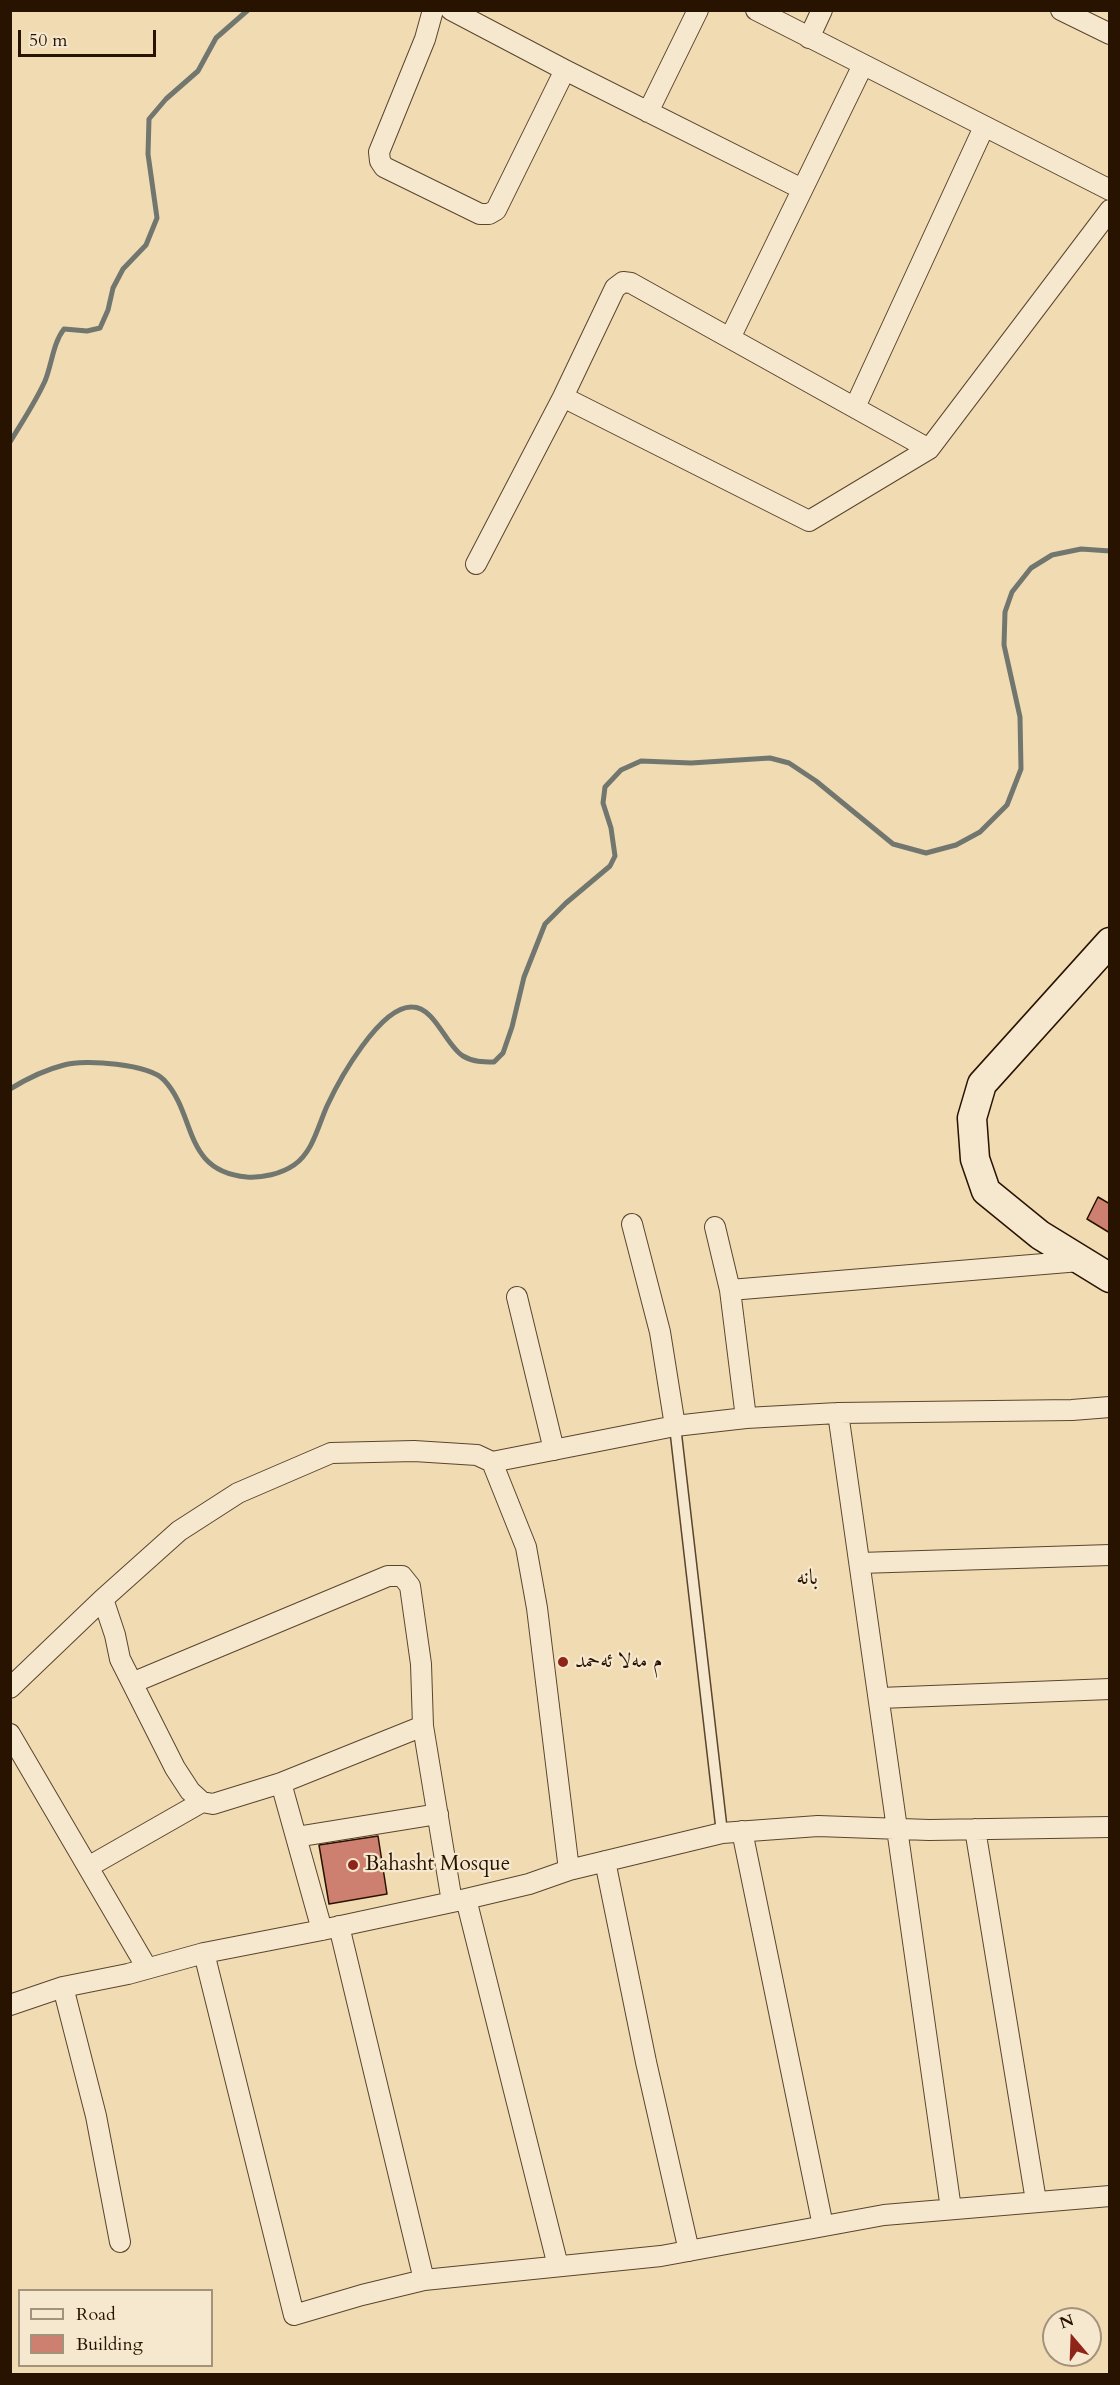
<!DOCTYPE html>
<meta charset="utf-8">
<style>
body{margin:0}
#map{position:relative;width:1120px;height:2385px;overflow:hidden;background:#f1dbb3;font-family:Cardo,serif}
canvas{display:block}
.frame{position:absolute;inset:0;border:12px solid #281300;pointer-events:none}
.legend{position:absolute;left:18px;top:2289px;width:195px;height:78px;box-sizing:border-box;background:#f6e8ce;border:2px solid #a4937c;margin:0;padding:8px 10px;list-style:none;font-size:18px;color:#281300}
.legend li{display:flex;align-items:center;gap:12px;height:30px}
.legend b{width:30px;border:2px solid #a4937c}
.north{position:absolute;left:1042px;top:2307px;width:60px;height:60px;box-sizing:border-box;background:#f6e8ce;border:2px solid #a4937c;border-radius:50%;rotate:341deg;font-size:16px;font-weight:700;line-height:24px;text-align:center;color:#281300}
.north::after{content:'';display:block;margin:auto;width:21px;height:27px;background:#8f2418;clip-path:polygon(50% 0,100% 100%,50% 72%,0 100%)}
.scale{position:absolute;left:18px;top:30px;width:138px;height:27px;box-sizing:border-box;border:3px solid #281300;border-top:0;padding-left:8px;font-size:18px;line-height:21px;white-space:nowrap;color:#281300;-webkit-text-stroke:4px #f6e8ce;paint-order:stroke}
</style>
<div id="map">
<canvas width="1120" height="2385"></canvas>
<div class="frame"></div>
<ul class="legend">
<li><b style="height:8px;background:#f6e8ce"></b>Road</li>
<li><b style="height:16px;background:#cd8070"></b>Building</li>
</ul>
<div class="north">N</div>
<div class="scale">50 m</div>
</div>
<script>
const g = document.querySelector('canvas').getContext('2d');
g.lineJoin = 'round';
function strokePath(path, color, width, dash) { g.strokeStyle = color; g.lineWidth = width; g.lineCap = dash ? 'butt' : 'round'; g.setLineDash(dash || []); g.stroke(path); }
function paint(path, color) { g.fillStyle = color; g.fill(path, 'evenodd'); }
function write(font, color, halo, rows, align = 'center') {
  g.font = font + ' Cardo,Amiri,serif'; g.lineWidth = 4.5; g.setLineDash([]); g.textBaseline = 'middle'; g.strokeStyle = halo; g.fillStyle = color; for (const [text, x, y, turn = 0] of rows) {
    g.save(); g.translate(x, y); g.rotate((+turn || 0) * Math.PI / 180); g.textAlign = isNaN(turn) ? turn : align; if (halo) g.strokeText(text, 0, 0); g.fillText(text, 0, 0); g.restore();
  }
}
const stream = new Path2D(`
 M10,442C22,422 35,403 45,381C52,364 53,343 64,329L87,331L100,328L108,310L113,288L123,269L146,245L157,218L148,154L149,119L166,99L198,71L216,38L248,10
 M10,1089C28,1078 44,1070 64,1065C85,1059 149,1064 164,1080C197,1115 182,1171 247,1177C262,1178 281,1174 294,1165C313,1152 318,1126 327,1106C339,1080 380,1006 412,1007C435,1007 446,1046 463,1056C473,1062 483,1062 494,1062L503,1053L512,1027L524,977L545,924L566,903L610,866L615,856L611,828L603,803L605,787L621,770L641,761L691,763L770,758L789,763L816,781L893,844L926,853L956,845L980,832L1007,805L1021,769L1020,717L1004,645L1005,612L1012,592L1031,568L1052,555L1081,549L1110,551`);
const building = new Path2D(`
 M1098,1197L1110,1204V1233L1087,1219Z
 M378,1836L387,1894L329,1904L319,1845Z`);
const lane = new Path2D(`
 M675,1426L722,1833`);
const street = new Path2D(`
 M433,10L425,39L379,152L380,161L384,167L480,214H489L496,210L565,70
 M451,10L565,70L802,189
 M756,10L1110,190
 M1061,10L1110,34
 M809,38L822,10
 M648,112L698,10
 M730,338L863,65
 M563,397L809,521L929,449L1110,210
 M855,407L984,127
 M476,564L563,397L615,288L623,282L631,283L929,449
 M632,1224L660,1332L675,1426
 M715,1227L730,1290L746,1418
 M730,1290L1080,1261
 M517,1297L554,1450
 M838,1413L951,2209
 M492,1462L526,1547L537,1608L569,1870
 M860,1563L1110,1555
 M103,1599L179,1531L238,1493L331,1453L414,1451L477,1455L492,1462L675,1426L746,1418L838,1413L1072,1410L1110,1407
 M132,1683L388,1576H402L410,1586L421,1664L423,1726L452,1902
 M10,1688L103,1599L115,1635L120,1659L175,1768L190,1791L202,1802L213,1804L281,1783L423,1726
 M880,1698L1110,1689
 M10,1734L147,1968
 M281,1783L322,1930
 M975,1829L1036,2201
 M742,1831L823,2226
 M296,1837L438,1814
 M605,1861L646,2062L689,2251
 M88,1867L202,1802
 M466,1899L558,2266
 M339,1926L424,2280
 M204,1953L294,2315L362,2295L424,2280L661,2256L884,2215L1110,2196
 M63,1987L96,2116L120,2242
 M10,2005L63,1987L128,1974L204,1953L322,1930L466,1899L529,1884L569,1870L722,1833L818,1826L929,1830L1110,1827`);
const secondary = new Path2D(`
 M1110,942L982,1084L972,1118L975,1159L986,1191L1040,1235L1110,1278`);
const markers = [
 [563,1662,6,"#8f2418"],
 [353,1865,6,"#8f2418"]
];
const poiNames = [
 ["م مەلا ئەحمد",575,1662],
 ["Bahasht Mosque",365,1865]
];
const neighbourhoodNames = [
 ["بانە",807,1579]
];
strokePath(stream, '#71766f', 5);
paint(building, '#cd8070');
strokePath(building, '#281300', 1.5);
strokePath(lane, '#5a452d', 13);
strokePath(street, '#5a452d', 22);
strokePath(secondary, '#281300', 31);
strokePath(lane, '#f6e8ce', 10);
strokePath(street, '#f6e8ce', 20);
strokePath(secondary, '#f6e8ce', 28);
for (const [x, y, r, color] of markers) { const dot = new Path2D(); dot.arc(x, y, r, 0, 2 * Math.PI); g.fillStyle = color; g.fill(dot); strokePath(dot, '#f6e8ce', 2); }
write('21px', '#281300', '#f6e8ce', poiNames, 'left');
write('22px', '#281300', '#f6e8ce', neighbourhoodNames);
</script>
